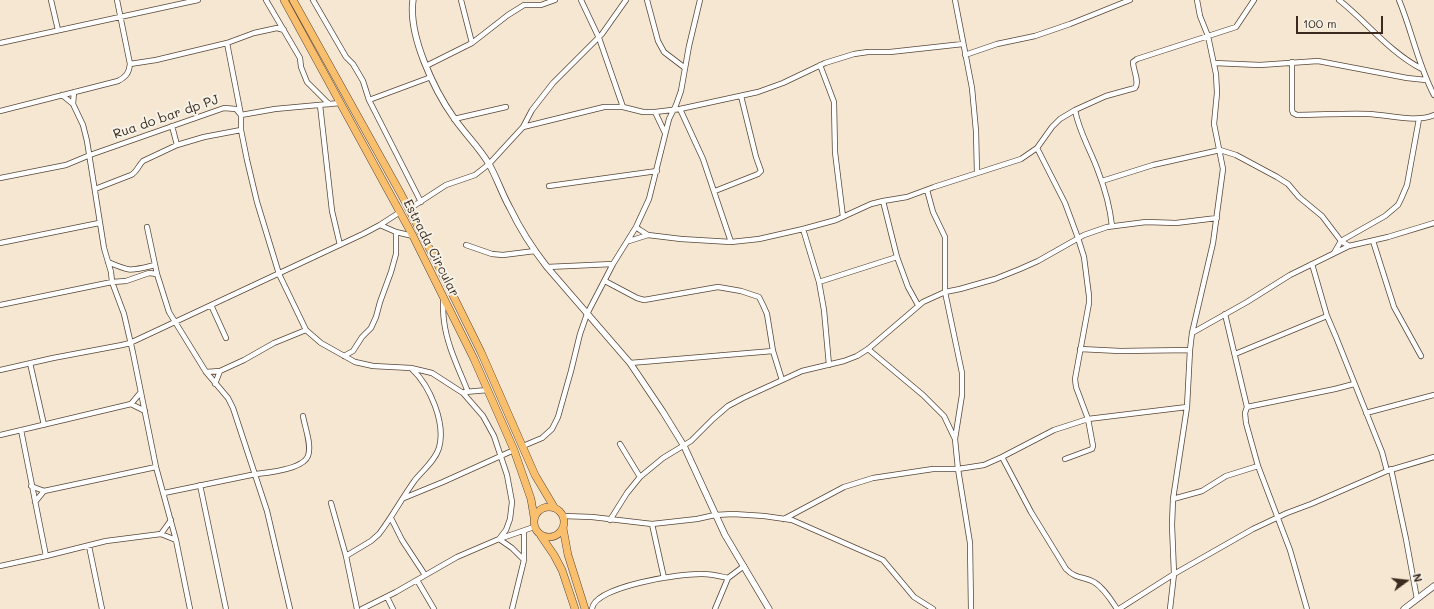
<!DOCTYPE html>
<style>
body{margin:0}
#map{position:relative;width:1434px;height:609px;overflow:hidden;background:#f5e7d1;font-family:Mali,sans-serif}
canvas{display:block}
.north{position:absolute;left:1386px;top:561px;width:40px;height:40px;-webkit-text-stroke:3px #f7f3e8;paint-order:stroke;rotate:75deg;font-size:11px;font-weight:700;line-height:16px;text-align:center;color:#3b2a1e}
.north::after{content:'';display:block;margin:auto;width:14px;height:18px;background:#3b2a1e;clip-path:polygon(50% 0,100% 100%,50% 72%,0 100%)}
.scale{position:absolute;left:1296px;top:16px;width:87px;height:18px;box-sizing:border-box;border:2px solid #3b2a1e;border-top:0;padding-left:5px;font-size:12px;line-height:14px;white-space:nowrap;color:#3b2a1e;-webkit-text-stroke:3px #f7f3e8;paint-order:stroke}
</style>
<div id="map">
<canvas width="1434" height="609"></canvas>
<div class="north">N</div>
<div class="scale">100 m</div>
</div>
<script>
const g = document.querySelector('canvas').getContext('2d');
g.lineJoin = 'round';
function strokePath(path, color, width, dash) { g.strokeStyle = color; g.lineWidth = width; g.lineCap = dash ? 'butt' : 'round'; g.setLineDash(dash || []); g.stroke(path); }
function write(font, color, halo, rows, align = 'center') {
  g.font = font + ' Mali,sans-serif'; g.lineWidth = 4; g.setLineDash([]); g.textBaseline = 'middle'; g.strokeStyle = halo; g.fillStyle = color; for (const [text, x, y, turn = 0] of rows) {
    g.save(); g.translate(x, y); g.rotate((+turn || 0) * Math.PI / 180); g.textAlign = isNaN(turn) ? turn : align; if (halo) g.strokeText(text, 0, 0); g.fillText(text, 0, 0); g.restore();
  }
}
const minor = new Path2D(`
 M51,0L58,30
 M266,0L300,58L301,67L307,82L329,104
 M313,0L346,57L353,64L363,81L369,100L421,202
 M461,0L472,43
 M581,0L599,38L623,107
 M647,0L658,41L664,52L685,68
 M955,0L972,88L976,131L977,173
 M1339,0C1367,22 1389,52 1422,69
 M1399,0C1412,31 1418,65 1434,95
 M0,43L198,0
 M227,43L241,115V130L247,160L257,202L279,274L306,330L321,343L355,362L373,366L411,368L432,373L463,393L483,416L494,436L507,475L512,502L510,519L506,530L499,539L512,548L524,560
 M965,55L997,44L1035,36L1070,24L1130,0
 M1292,62V110L1293,113L1297,115C1321,115 1345,113 1369,114C1389,115 1416,123 1434,115
 M1214,63L1260,65L1318,61L1407,78L1426,80
 M130,64L156,60L227,43L254,33L277,28L284,30
 M820,65L834,102L835,152L843,217
 M426,66L472,43L508,15L524,5H541L555,0
 M62,95L73,104L83,125L87,141L104,248L111,272L112,282L124,314L133,353L156,467L176,540L190,609
 M369,100L431,77
 M73,104L74,92
 M320,105L332,211L340,245
 M680,109L703,159L731,242
 M1075,110C1079,132 1091,151 1098,171C1105,189 1110,207 1112,226
 M0,111L118,81C126,77 129,73 130,64L117,0
 M655,112L665,133
 M454,119L506,107
 M172,126L177,145
 M523,127L604,107H623L643,112H655L680,109L758,92L783,83L825,63L854,54L868,52H890L963,44
 M1037,148L1065,203L1078,238L1084,257L1089,296V303L1075,379L1076,387L1088,419L1093,446L1092,449L1065,459
 M0,178L66,165L90,155L224,108L236,109L241,115L275,109L340,103
 M1102,181L1153,165L1220,150L1236,155L1277,177L1288,184L1299,197L1322,216L1341,241L1349,246
 M549,186L657,171
 M95,189L131,175C137,172 138,166 143,161L177,145L204,137L241,130
 M927,190L933,212L945,237V292L962,373V395L955,439L958,469L970,543L971,609
 M715,191L758,174L761,171L756,157L741,96
 M883,201L897,257L908,287L918,305
 M409,209L446,185L475,175L489,164L523,127L532,110L553,83L602,34L626,0
 M380,225L396,232L413,236
 M147,227L157,274L169,312L206,372L228,398L233,408L267,511L290,609
 M636,227L640,230L648,235
 M803,229L819,282L824,310L829,365
 M629,241L648,235L681,239L731,242L759,239L803,229L836,220L871,204L883,201L907,197L934,187L1021,159L1037,148L1052,127L1060,119L1075,110L1106,96L1135,88C1140,82 1133,70 1133,62L1137,59L1236,27L1254,0
 M1373,241L1394,307L1421,356
 M0,243L99,223
 M466,245L492,254L503,255L535,251
 M1334,253L1341,241L1385,216L1398,205L1401,199L1407,185L1419,119
 M108,262C131,272 130,271 155,265
 M1312,264L1327,316L1336,337L1382,452L1387,471
 M547,267L613,264
 M605,281L637,298L644,300L718,287L741,291L759,297L763,305L767,314L773,351L782,380
 M819,282L897,257
 M443,300C443,307 443,314 444,321C447,346 459,369 468,392
 M0,305L112,282L126,281L149,273L157,274
 M211,305L226,338
 M1225,314L1247,407
 M1192,333L1247,302L1290,275L1349,246L1388,237L1434,223
 M868,349L923,395L944,416L955,439
 M1080,349L1120,351L1190,350
 M1235,354L1327,316
 M344,356L353,351L362,337L371,328L376,317L380,302L391,272L396,254V232
 M30,363L44,425
 M630,363L773,351
 M0,370L53,358L122,345L130,343L363,234L380,225L400,212
 M206,372L220,371L244,360L274,343L306,330
 M215,384L220,371
 M465,392L488,390
 M131,404L145,411
 M1366,413L1434,395
 M21,430L46,556
 M0,435L131,404L141,392
 M620,444L640,477
 M523,446L542,438L552,429L558,417L571,371L580,334L587,314L613,264L636,227L649,199L669,119L676,105L681,91L689,46L700,0
 M1002,457L1031,512L1066,569C1077,580 1084,576 1094,582C1104,588 1111,600 1117,609
 M1391,469L1406,539L1417,599
 M200,485L226,609
 M31,486L44,491L156,467
 M164,493L256,474C267,473 303,469 308,456C312,445 305,428 303,416
 M404,498L443,482L514,450
 M1173,499L1202,491L1226,476L1258,466
 M35,502L44,491
 M331,503L346,556L357,609
 M563,516L592,517L652,524L697,519L715,515L733,514L764,516L792,520L883,560L914,597L933,609
 M391,518L402,540L425,575
 M784,519L844,487L873,478L933,469H958L984,465L1002,457L1054,430L1088,419L1187,407
 M610,520L627,493L640,477L663,458L691,441L713,419L728,406L743,398L802,371L844,361L857,356L868,349L923,302L945,292L960,289L995,279L1020,269L1038,261L1084,235L1107,227L1146,222L1176,223L1217,218
 M652,524L664,578
 M161,534L171,520
 M89,546L102,609
 M346,556L371,541L379,534C392,517 402,498 415,480C423,470 435,461 439,448C446,423 430,386 412,369
 M0,566L46,556L106,541L161,534L176,540
 M417,580L434,609
 M387,597L393,609
 M362,609L396,592L457,557L499,539L534,527
 M512,609L524,560V532
 M592,609C594,586 683,573 703,574C712,574 719,576 728,578
 M715,609L728,578L744,566
 M1119,609L1174,574L1253,529L1287,513L1311,504L1387,471L1434,457
 M1170,609L1174,574L1172,525L1173,499L1187,407L1190,350L1192,333L1213,243L1223,169L1214,124L1217,93L1216,74L1208,36L1200,16L1197,0
 M1307,609L1290,550L1258,466L1246,423L1245,413L1247,407L1335,389L1354,384`);
const tertiary = new Path2D(`
 M413,0C408,35 434,90 454,118C465,134 479,147 489,164C497,178 502,194 510,208C520,229 533,249 547,267L630,363L663,412L684,446L725,535L769,609
 M1404,609L1434,586`);
const primary = new Path2D(`
 M284,0L413,236L474,359L514,450L531,499L534,517
 M293,0L401,194L439,267L481,352L535,475L554,507
 M534 522a15 15 0 1 1 30 0a15 15 0 1 1-30 0Z
 M563,528L568,555L585,609
 M541,536L554,555L562,570L575,609`);
const streetNames = [
 ["Rua do bar dp PJ",166,117,-19],
 ["Estrada Circular",431,248,63]
];
strokePath(minor, '#574639', 6);
strokePath(tertiary, '#574639', 7);
strokePath(primary, '#574639', 8);
strokePath(minor, '#fff', 4.5);
strokePath(tertiary, '#fff', 5.5);
strokePath(primary, '#f9bf6c', 7);
write('13px', '#3b2a1e', '#f7f3e8', streetNames);
</script>
